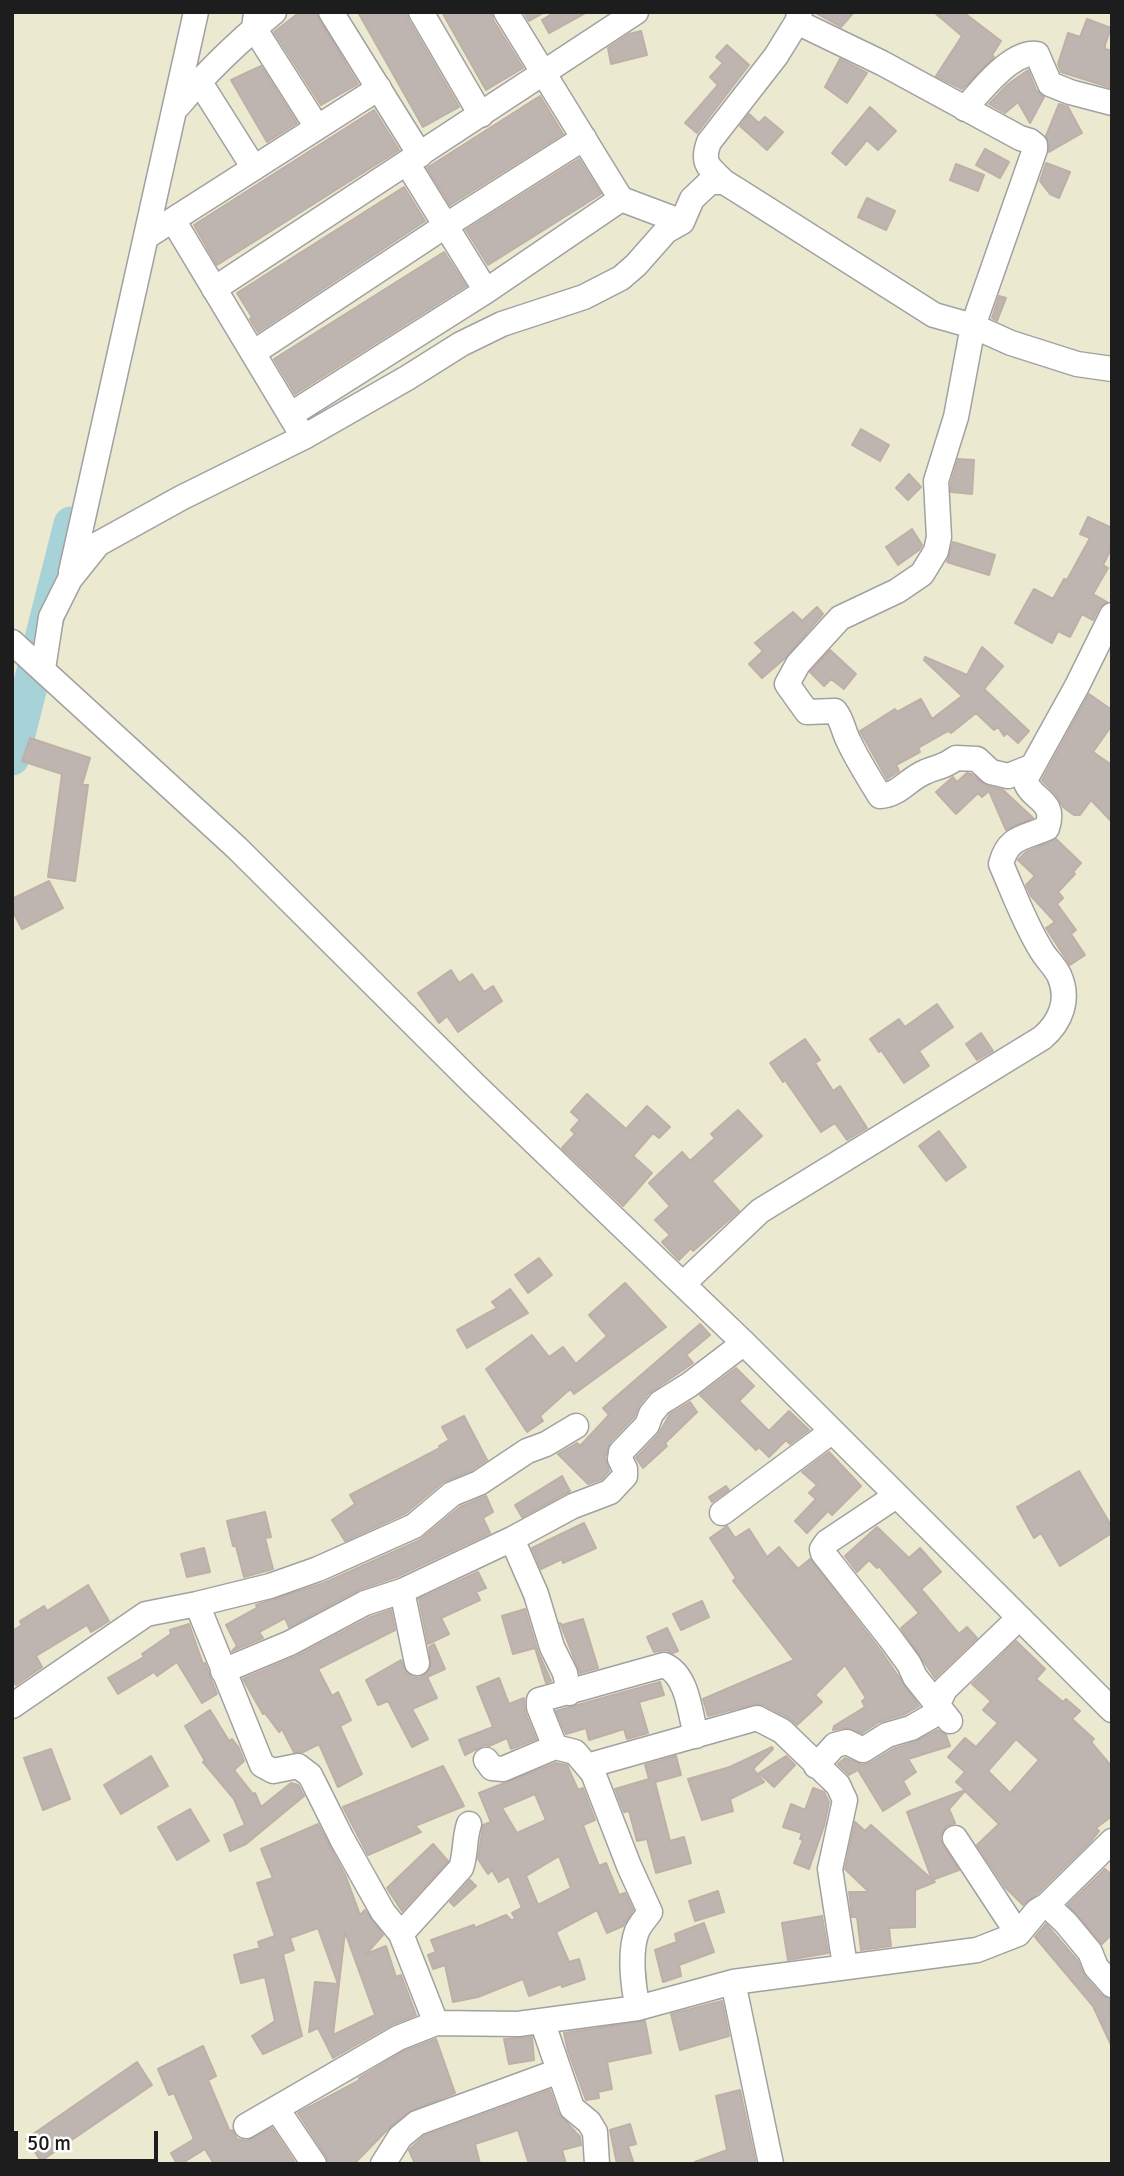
<!DOCTYPE html>
<style>
body{margin:0}
#map{position:relative;width:1124px;height:2176px;overflow:hidden;background:#ede9e4;font-family:Signika,sans-serif}
canvas{display:block}
.frame{position:absolute;inset:0;border:14px solid #1d1d1d;pointer-events:none}
.scale{position:absolute;left:14px;top:2131px;width:144px;height:32px;box-sizing:border-box;border:4px solid #1d1d1d;border-top:0;padding-left:9px;font-size:21px;line-height:24px;white-space:nowrap;color:#1d1d1d;-webkit-text-stroke:5px #fff;paint-order:stroke}
</style>
<div id="map">
<canvas width="1124" height="2176"></canvas>
<div class="frame"></div>
<div class="scale">50 m</div>
</div>
<script>
const g = document.querySelector('canvas').getContext('2d');
g.lineJoin = 'round';
function paint(path, color) { g.fillStyle = color; g.fill(path, 'evenodd'); }
function strokePath(path, color, width, dash) { g.strokeStyle = color; g.lineWidth = width; g.lineCap = dash ? 'butt' : 'round'; g.setLineDash(dash || []); g.stroke(path); }
const farmland = new Path2D(`
 M12,12H1112V2164H12Z`);
const river = new Path2D(`
 M12,758L71,524`);
const building = new Path2D(`
 M300,12H315L358,84L321,105L274,32Z
 M358,12H406L408,19L459,107L423,127Z
 M442,12H491L493,20L523,68L486,90Z
 M524,12H545L529,21Z
 M555,12H587L549,33L542,20Z
 M814,12H854L841,27Z
 M934,12H963L1001,41L992,55L994,57L962,89L936,76L962,36Z
 M1087,19L1111,28L1105,45V49L1112,51V88L1061,72L1058,64L1068,33L1080,37Z
 M641,31L647,55L611,64L608,48L629,34Z
 M727,45L749,65L697,133L685,123L718,85L710,77L723,63L716,57Z
 M840,59L867,73L847,103L825,87Z
 M261,66L297,123L267,142L231,80Z
 M1028,70L1036,90L1044,97L1030,123L1018,102L1005,113L989,104L1007,85Z
 M540,96L563,134L450,205L427,168Z
 M1059,104L1068,107L1082,133L1049,152L1046,136Z
 M870,107L896,131L878,150L867,140L846,165L832,153Z
 M374,110L399,150L217,265L194,225Z
 M749,114L759,123L765,117L783,132L767,150L740,126Z
 M985,149L1009,162L1000,178L976,165Z
 M579,159L601,194L488,265L466,230Z
 M1046,163L1070,172L1059,198L1050,194L1040,181Z
 M956,164L984,175L978,191L950,180Z
 M404,187L425,221L258,332L250,319L252,317L237,293Z
 M867,198L895,211L886,230L858,217Z
 M444,252L466,286L295,394L274,359Z
 M999,296L1006,298L997,321L992,318Z
 M861,429L889,445L880,461L852,445Z
 M958,459L974,460L972,494L951,492V483Z
 M909,474L921,487L908,500L896,488Z
 M1088,517L1112,528V547L1103,565L1108,568L1093,594L1107,602L1099,608L1093,620L1082,614L1070,637L1058,631L1052,643L1015,623L1034,589L1053,599L1064,579L1067,580L1090,538L1080,534Z
 M912,529L922,545L919,550L898,565L886,547Z
 M953,542L995,555L989,575L947,562Z
 M817,607L823,614L784,659L762,678L749,664L763,651L755,643L793,612L802,621Z
 M982,647L1003,666L984,689L1029,731L1018,743L1007,733L1004,736L998,727L994,730L976,713L951,733L948,731L918,748L920,752L896,765L899,771L887,779L860,731L895,709L897,712L921,699L932,719L962,696L924,660L925,657L967,675Z
 M830,650L856,674L844,689L831,679L824,686L810,672Z
 M1089,694L1112,710V725L1093,752L1112,765V822L1091,800L1080,815H1074L1063,807L1057,796L1042,780Z
 M30,738L90,758L82,785H88L75,881L48,877L62,774L22,761Z
 M967,773L971,774L987,786L1003,790L1033,818L1006,830L989,791L982,797L978,793L956,814L936,792L953,777L957,782Z
 M1056,839L1081,863L1073,872L1075,874L1058,892L1063,898L1057,904L1076,930L1071,934L1085,955L1070,965L1046,928L1055,922L1031,896L1026,885L1035,876L1018,860L1026,852Z
 M49,881L63,908L22,929L12,910V899Z
 M451,970L459,983L472,974L484,992L493,986L502,1001L458,1032L447,1016L439,1023L418,993Z
 M937,1004L953,1027L919,1051L929,1066L904,1083L881,1050L879,1052L870,1039L899,1019L905,1027Z
 M981,1033L993,1051L977,1060L966,1044Z
 M805,1039L820,1060L815,1063L833,1091L840,1086L867,1128L847,1140L835,1123L821,1132L785,1080L783,1082L770,1063Z
 M587,1094L626,1129L647,1106L670,1127L659,1138L653,1133L633,1156L652,1173L623,1206L562,1148L575,1134L571,1130L580,1120L571,1112Z
 M738,1110L762,1136L712,1181L739,1211L693,1251L691,1248L679,1260L662,1242L670,1235L655,1220L670,1206L649,1183L682,1152L690,1161L715,1138L711,1134Z
 M939,1131L966,1167L946,1181L919,1146Z
 M539,1258L552,1275L528,1293L515,1275Z
 M625,1283L666,1327L574,1394L570,1389L540,1416L543,1421L527,1432L486,1369L532,1335L549,1357L563,1347L576,1364L607,1336L589,1315Z
 M510,1289L528,1313L467,1348L457,1330L497,1308L492,1302Z
 M700,1324L710,1335L686,1355L693,1363L648,1394L639,1405L634,1417L610,1442L605,1457L609,1471L602,1479L588,1484L558,1454L577,1443L580,1446L609,1415L603,1408Z
 M736,1368L754,1386L739,1401L769,1431L789,1411L809,1430L790,1444L786,1440L769,1457L759,1447L756,1450L700,1395Z
 M690,1402L697,1412L665,1443L667,1446L643,1468L636,1458L658,1435L670,1414Z
 M464,1416L487,1460L472,1470L443,1482L406,1513L345,1541L332,1520L355,1504L350,1495L440,1448L439,1446L449,1440L442,1427Z
 M829,1452L861,1486L832,1515L828,1511L807,1533L795,1521L816,1499L809,1493L817,1485L802,1472Z
 M1079,1471L1112,1527V1533L1060,1566L1041,1533L1034,1538L1017,1507Z
 M562,1476L570,1491L522,1517L515,1505Z
 M726,1486L729,1490L712,1502L709,1497Z
 M486,1496L493,1512L483,1518L490,1533L396,1577L358,1590L289,1627L285,1618L259,1632L263,1638L232,1651L237,1646L226,1625L257,1608L256,1605L324,1583L420,1540L460,1507Z
 M265,1512L271,1537L265,1538L273,1569L244,1577L236,1546H233L227,1521Z
 M584,1523L596,1548L563,1563L562,1559L541,1569L532,1548Z
 M727,1526L735,1538L749,1529L767,1557L779,1547L798,1569L810,1559L878,1647L919,1706L905,1714L879,1722L862,1733L844,1728L833,1730L834,1726L865,1707L862,1701L866,1698L845,1665L815,1695L822,1702L797,1725L789,1718L764,1705L754,1704L708,1716L703,1699L794,1660L733,1581L736,1578L710,1538Z
 M877,1527L909,1558L920,1548L941,1572L921,1589L959,1634L967,1627L977,1638L935,1678L901,1628L919,1613L879,1566L877,1568L869,1560L857,1572L845,1556Z
 M204,1548L210,1572L187,1577L181,1554Z
 M478,1572L486,1588L476,1592L480,1600L441,1618L449,1634L428,1644L419,1599Z
 M88,1585L109,1621L91,1632L87,1625L36,1656L42,1667L16,1685L12,1680V1631L22,1625L20,1621L44,1606L47,1611Z
 M702,1601L709,1617L681,1630L673,1614Z
 M525,1609L538,1652L551,1681L546,1683L535,1648L513,1654L502,1616Z
 M391,1610L395,1630L318,1669L332,1696L338,1692L351,1720L340,1726L362,1774L338,1787L319,1744L303,1752H294L282,1729L279,1732L265,1713L263,1714L243,1679L297,1656L371,1617Z
 M583,1619L598,1668L580,1673L560,1623L562,1625Z
 M189,1624L203,1664L205,1663L217,1694L202,1703L177,1662L157,1676L154,1672L118,1694L108,1678L144,1657L142,1654L171,1634L170,1630Z
 M667,1628L678,1651L673,1653L666,1650L654,1652L647,1637Z
 M1016,1641L1045,1669L1036,1679L1063,1702L1066,1699L1080,1711L1072,1719L1094,1739L1091,1742L1112,1767V1816L1096,1828L1099,1831L1090,1842L1038,1893L1023,1905L1005,1887L977,1845L999,1824L965,1791L949,1809L955,1823L946,1826L940,1838L943,1846L959,1870L932,1880L907,1812L965,1790L956,1782L965,1772L948,1757L965,1738L976,1747L998,1723L983,1710L991,1701L972,1684ZM1016,1739L1039,1760L1010,1793L988,1771Z
 M434,1644L445,1669L427,1677L437,1698L412,1709L428,1739L412,1747L388,1701L378,1705L366,1680L401,1660L406,1672L412,1677L419,1678L426,1674L431,1667L429,1647Z
 M499,1678L509,1704L524,1698L525,1712L536,1739L511,1749L507,1738L489,1746L484,1745L465,1755L459,1740L493,1727L477,1687Z
 M660,1682L664,1695L639,1702L648,1733L627,1739L624,1729L589,1740L586,1728L566,1734L556,1711Z
 M210,1710L229,1741L232,1739L239,1748L244,1761L234,1770L253,1794L255,1793L261,1807L291,1783L298,1785L304,1796L246,1844L230,1851L224,1835L245,1825L234,1799L203,1762L205,1761L185,1726Z
 M938,1730L946,1735L950,1746L908,1759L916,1772L903,1781L910,1794L883,1811L858,1770L849,1775L838,1764L845,1758L863,1765L870,1763L893,1749L915,1742Z
 M772,1747L773,1749L753,1769L764,1782L730,1799L733,1811L702,1820L688,1779L730,1767Z
 M51,1749L70,1799L43,1810L24,1758Z
 M151,1756L168,1786L121,1814L104,1785Z
 M676,1756L681,1775L655,1782L670,1841L684,1837L691,1863L656,1873L647,1839L637,1841L629,1811L624,1812L615,1789L649,1779L645,1765Z
 M786,1756L795,1765L774,1787L759,1773Z
 M556,1763L567,1765L578,1790L583,1788L595,1820L583,1825L593,1851L599,1866L606,1863L619,1895L625,1893L633,1910L623,1926L607,1933L597,1910L556,1932L569,1962L579,1959L585,1979L562,1987L561,1984L529,1996L523,1979L478,1997L453,2002L445,1965L433,1969L428,1955L436,1952L431,1940L474,1925L475,1928L506,1915L512,1921L515,1918L512,1913L522,1908L509,1876L499,1882L492,1870L488,1874L478,1859L483,1825L491,1822L479,1793ZM535,1794L546,1820L517,1833L502,1808ZM559,1856L571,1888L538,1905L526,1876Z
 M443,1766L464,1806L415,1826L421,1832L368,1855L343,1807Z
 M813,1788L824,1792L829,1802L824,1826L809,1869L794,1863L803,1840L800,1839L802,1833L783,1827L791,1804L805,1810Z
 M190,1809L209,1841L177,1860L158,1827Z
 M855,1822L865,1831L871,1825L935,1882L915,1890V1927L889,1928L891,1946L861,1950L857,1917H852L849,1892H869L845,1869Z
 M318,1824L346,1877L360,1915L365,1910L383,1935L366,1954L386,1946L396,1977L401,1975L416,2015L391,2025L333,2058L318,2028L309,2032L315,1982L338,1984L318,1928L290,1938L294,1950L283,1954L302,2036L263,2054L252,2036L275,2021L265,1977L241,1983L234,1955L260,1948L258,1942L275,1936L257,1883L273,1878L261,1849ZM345,1932L375,2015L333,2035L339,1984Z
 M433,1844L448,1861L402,1911L387,1888Z
 M1105,1869L1112,1875V1934L1102,1944L1068,1905Z
 M470,1880L476,1886L454,1906L450,1902Z
 M718,1891L724,1912L695,1921L689,1901Z
 M822,1916L828,1953L788,1960L782,1923Z
 M704,1923L714,1952L679,1965L681,1976L663,1982L655,1950L677,1942L675,1934Z
 M1046,1924L1077,1960L1085,1977L1101,1995L1110,1999L1112,2047L1093,2006L1035,1937Z
 M722,2001L729,2036L680,2050L671,2014Z
 M645,2021L651,2053L607,2062L612,2089L598,2092L599,2098L586,2100L568,2051L564,2033Z
 M532,2037L534,2060L509,2064L504,2039Z
 M436,2039L455,2093L408,2112L391,2126L354,2164H329L326,2156L298,2113L360,2080L359,2078L404,2051Z
 M203,2046L216,2076L208,2080L230,2132L232,2130L237,2139L247,2141L272,2128L296,2164H214L205,2149L181,2164H177L171,2153L194,2139L174,2093L169,2095L158,2069Z
 M137,2062L152,2085L41,2161L26,2139Z
 M550,2090L558,2113L580,2137L581,2145L562,2150L566,2164H529L518,2130L475,2144L480,2164H415L409,2150L424,2136Z
 M740,2090L756,2164H695V2162L727,2150L716,2096Z
 M630,2124L636,2144L628,2146L634,2164H617L610,2130Z`);
const minor = new Path2D(`
 M331,12L420,155
 M421,12L481,115
 M506,12L621,199
 M800,12L797,22L882,63L1020,138L1030,141L1035,145V149L973,326L956,417L936,481L939,537L936,551L922,574L897,591L840,618L798,664L787,684L807,712L835,711C843,721 843,731 849,742C858,761 869,778 880,796C899,795 908,779 925,772C938,766 943,768 956,758L977,759L991,772L1008,776L1031,767
 M256,14L254,28L317,127
 M199,81L254,168
 M179,105C208,70 239,41 274,12
 M965,109C979,92 1012,50 1037,54L1050,84L1070,92L1112,103
 M407,163L486,291
 M724,182C709,167 701,164 709,142L776,56L797,22
 M173,220L298,428
 M146,237L379,88
 M214,289L636,12
 M253,353L445,226L584,138
 M290,415L486,291L621,199L682,222
 M71,572L196,12
 M12,642L237,848L476,1086L744,1343L1112,1710
 M43,669L51,617L70,579L98,544L181,498L304,437L407,378L461,344L502,324L584,297L621,278L636,265L666,231L682,222L692,199L710,182H724L737,190L934,315L973,326L1011,343L1077,364L1112,369
 M683,1284L760,1211L1042,1038C1061,1022 1070,999 1059,975C1054,965 1045,958 1040,948C1024,922 1013,891 1001,864C1008,836 1025,838 1047,828C1057,799 1031,801 1025,780L1077,686L1112,615
 M896,1496L827,1542L822,1549L823,1553L890,1638L909,1664L915,1677L950,1721
 M722,1513L831,1432
 M512,1539L536,1594L552,1647L565,1673L569,1693
 M402,1591L417,1663
 M197,1604L270,1586L318,1569L414,1526L452,1494L479,1483L527,1451L546,1444L576,1426
 M223,1671L290,1643L365,1603L402,1591L512,1539L573,1506L610,1492L625,1476V1469L620,1459L621,1452L647,1425L651,1414L660,1403L689,1385L744,1343
 M12,1706L146,1614L197,1604L262,1765L273,1771L298,1766L310,1775L342,1839L383,1912L401,1934L436,2023
 M486,1760L492,1768L503,1769L555,1747
 M587,1766L757,1718L782,1731L838,1785L845,1800L830,1869L845,1966
 M816,1766L835,1745L847,1742L863,1750L887,1735L911,1728L932,1716L945,1689L1019,1618
 M955,1838L1018,1934
 M1047,1905L1066,1923L1090,1952L1096,1967L1112,1985
 M401,1934L461,1868C466,1854 464,1839 469,1824
 M733,1982L771,2164
 M638,2008C633,1987 629,1952 637,1931C640,1924 646,1918 650,1912L629,1866L593,1773L575,1752L555,1747L539,1707V1700L664,1665C688,1675 690,1713 696,1736
 M542,2021L572,2108L589,2122L595,2132L597,2164
 M277,2109L314,2164
 M246,2126L398,2038L436,2023L518,2024L638,2008L733,1982L977,1950L1018,1934L1037,1911L1047,1905L1112,1841
 M383,2164L400,2137L417,2123L559,2071`);
paint(farmland, '#ebead0');
strokePath(river, '#a7d2d8', 35);
paint(building, '#beb5b1');
strokePath(building, '#beafa7', 2);
strokePath(minor, '#a1a1a1', 27);
strokePath(minor, '#fff', 24);
</script>
